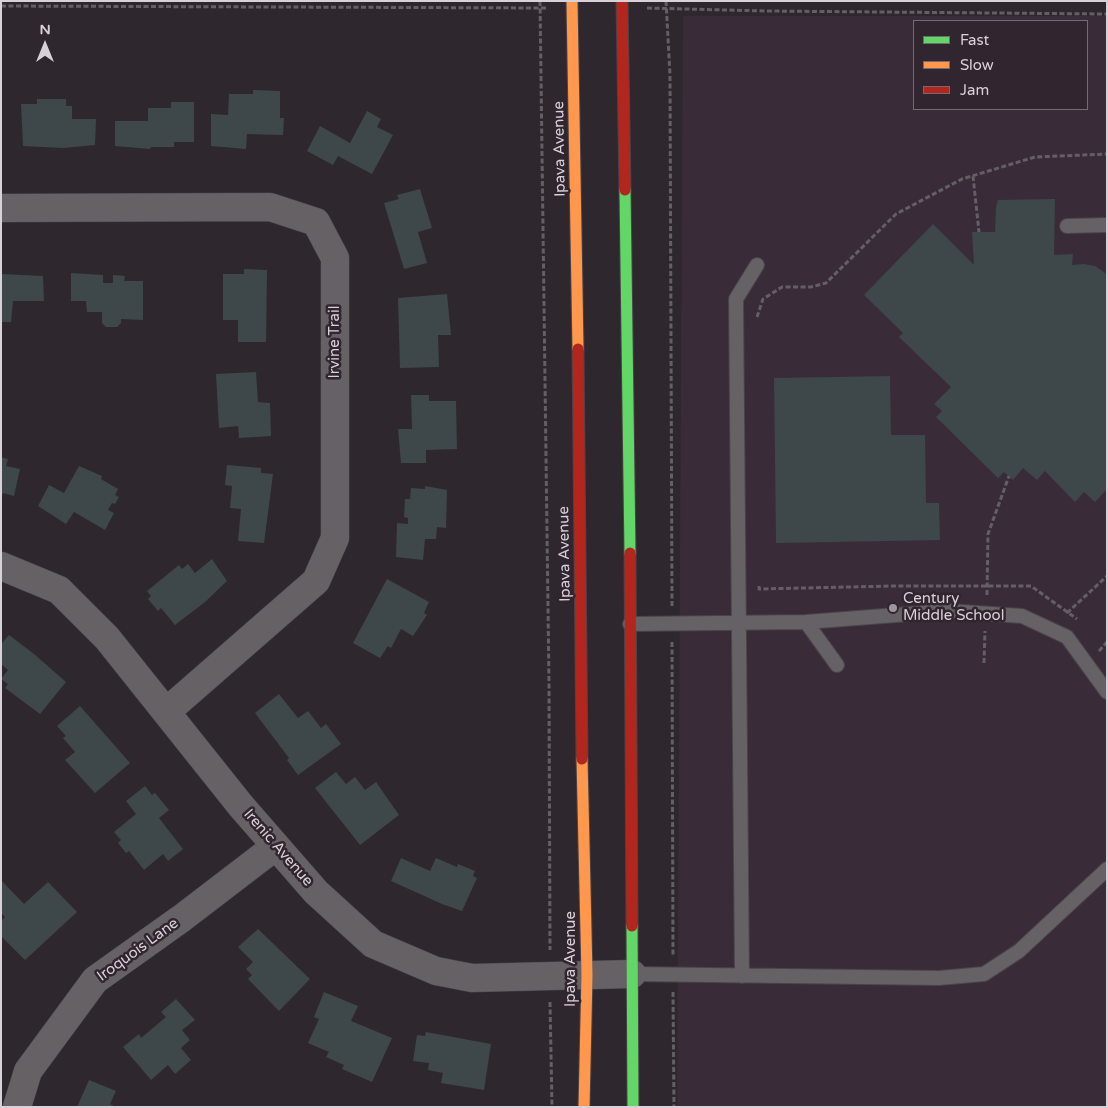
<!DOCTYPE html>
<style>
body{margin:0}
#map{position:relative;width:1108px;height:1108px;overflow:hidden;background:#2e282e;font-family:"Varela Round",sans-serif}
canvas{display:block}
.frame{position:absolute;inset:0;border:2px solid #d9d1d9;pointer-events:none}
.legend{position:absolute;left:913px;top:20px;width:175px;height:90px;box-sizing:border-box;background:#312530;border:1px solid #746a74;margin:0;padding:6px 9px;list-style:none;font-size:15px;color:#d9d1d9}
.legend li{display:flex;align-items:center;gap:10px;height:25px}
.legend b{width:25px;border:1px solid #746a74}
.north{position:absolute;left:20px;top:20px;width:50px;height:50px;-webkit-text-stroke:4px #312530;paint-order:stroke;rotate:0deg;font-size:14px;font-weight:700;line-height:20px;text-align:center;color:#d9d1d9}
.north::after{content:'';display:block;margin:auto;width:18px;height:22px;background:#d9d1d9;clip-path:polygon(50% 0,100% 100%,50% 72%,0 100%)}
</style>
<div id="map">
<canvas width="1108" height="1108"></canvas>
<div class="frame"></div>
<ul class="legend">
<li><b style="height:6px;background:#63d668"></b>Fast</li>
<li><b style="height:6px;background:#ff974d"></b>Slow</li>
<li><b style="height:6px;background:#b3261e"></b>Jam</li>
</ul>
<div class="north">N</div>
</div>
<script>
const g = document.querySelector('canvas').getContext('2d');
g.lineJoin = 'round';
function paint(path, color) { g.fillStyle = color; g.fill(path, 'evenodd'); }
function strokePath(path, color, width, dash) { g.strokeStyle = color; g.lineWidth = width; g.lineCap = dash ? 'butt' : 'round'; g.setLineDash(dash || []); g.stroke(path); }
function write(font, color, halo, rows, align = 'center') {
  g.font = font + ' "Varela Round",sans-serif'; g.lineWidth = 5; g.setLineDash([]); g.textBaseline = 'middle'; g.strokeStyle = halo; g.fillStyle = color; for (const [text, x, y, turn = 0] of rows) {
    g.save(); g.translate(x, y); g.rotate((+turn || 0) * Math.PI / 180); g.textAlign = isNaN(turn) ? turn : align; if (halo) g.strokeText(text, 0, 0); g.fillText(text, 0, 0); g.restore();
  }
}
const built = new Path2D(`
 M683,16H1107V1107H677ZM914,21H1087V109H914Z`);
const building = new Path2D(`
 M253,90L280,91V118H284L283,135L247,134L246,149L211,146V114L228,115L229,94H253Z
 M37,99H66V106H72V119H96L95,145L63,148L23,146L21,104H37Z
 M171,102H194V142H174V147H151L150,149L115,146V121H148V108H171Z
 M367,111L381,119L377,127L393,135L372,174L338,156L333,165L307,151L320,126L350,143Z
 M420,189L432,228L418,232L427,263L404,269L384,203L399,199L397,195Z
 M1055,199L1054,255L1073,254L1072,265L1084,264L1095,266L1104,272L1107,276V489L1095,502L1084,492L1075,502L1045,471L1037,480L1023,468L1013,480L1004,472L998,478L936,417L942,411L934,404L951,387L899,337L903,333L864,295L933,224L974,265L972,232H995L996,207L998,200Z
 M244,269L267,270L266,342H238V320H223V274H244Z
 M71,273L103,275V283H113V275L125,276L124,281H143V320L121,319V323L117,327H106L102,323V312H87L86,301H71Z
 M1,274L43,276L44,301H13L11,322H1Z
 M447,294L451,335H438L439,367L400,368L398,298Z
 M256,372L258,402L270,403L271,436L239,438L238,426L219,428L216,374Z
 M890,376L891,435H925L926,503H939L940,540L776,543L774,378Z
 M411,395H429V401H456L457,449L426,450V463H401L398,429H412Z
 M1,457L8,459L6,466L20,469L14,496L3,493L1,498Z
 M227,465L261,468V473L273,474L264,543L238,541L241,509L230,508L232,486L225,485Z
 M79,466L102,476L101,479L118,489L115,495L119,497L115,504L112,503L108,510L114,513L105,530L74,512L66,524L38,506L49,485L64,493Z
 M425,486L447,490L446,528L437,527L436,539H425L423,560L396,557L397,523L408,524V518L404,517L405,499H410L411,488L425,489Z
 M212,559L227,581L205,602L175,625L161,608L158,611L148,599L151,596L147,591L179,565L182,569L188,564L195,573Z
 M387,579L429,602L424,613L427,615L413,636L401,629L391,648L388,646L380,658L353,643Z
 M9,635L34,654L66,682L40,714L5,688L8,684L1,679L8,670L1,664V644Z
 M279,694L298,718L308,711L321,728L326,724L341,744L298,775L287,760L289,758L255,713Z
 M80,706L130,763L95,793L65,760L75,752L63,738L66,736L57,726Z
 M336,772L346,784L355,777L365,790L376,782L399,815L360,845L315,788Z
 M145,786L152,795L155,793L169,810L159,818L183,849L168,861L163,854L144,870L129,851L126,853L118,843L121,840L114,832L136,814L126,801Z
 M401,858L430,871L436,858L457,867L458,864L475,871L473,876L477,878L462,911L442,904L391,881Z
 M1,880L24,904L48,882L77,912L25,960L1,936V921L5,917L1,913Z
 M258,929L310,979L279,1011L248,979L252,975L246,969L253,962L238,947Z
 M324,992L358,1006L351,1021L392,1038L372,1082L342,1069L344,1065L326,1057L329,1052L308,1043L319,1019L314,1017Z
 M176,999L195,1020L182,1030L190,1040L181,1048L191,1060L175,1074L168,1065L151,1080L123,1047L139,1034L141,1038L166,1017L161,1012Z
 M426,1032L491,1044L484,1090L441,1083L443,1073L428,1070L429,1063L413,1061L417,1035L425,1036Z
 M89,1080L116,1091L110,1104L116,1107H77Z`);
const path = new Path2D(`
 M540,1L549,684L550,950
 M666,1L670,75L672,606
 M1,6L548,8
 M647,8L766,11L1107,14
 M973,176L979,232
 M757,317L763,299L782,287H811L826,283L896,214L962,179L1035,157L1107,154
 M759,586V589L893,586H1031L1077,619
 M987,595L988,534L1009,476
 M1067,613L1107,576
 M672,642L673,956
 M1099,651L1107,642
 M984,663L985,631
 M673,992L674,1107
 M550,1002L552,1107`);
const lane = new Path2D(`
 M1067,226L1107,225
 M806,622L837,665
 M630,624L806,622L948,611L1022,616L1067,637L1107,692
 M632,974L939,978L984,974L1019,951L1107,869
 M742,976L736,299L757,265`);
const street = new Path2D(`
 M1,208L270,207L316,222L335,258V538L316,581L166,712
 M1,566L59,590L107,638L241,806L316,892L373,944L436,971L472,978L632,974
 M17,1107L28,1071L95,980L182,918L276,846`);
const fast = new Path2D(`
 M625,190L630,553
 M632,926L633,1107`);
const slow = new Path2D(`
 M572,1L578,349
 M582,759L587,975L584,1107`);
const jam = new Path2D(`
 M622,1L625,190
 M578,349L582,759
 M630,553L632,926`);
const markers = [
 [893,608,5,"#9d969d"]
];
const streetNames = [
 ["Ipava Avenue",560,149,-91],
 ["Irvine Trail",335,342,-90],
 ["Ipava Avenue",565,554,-91],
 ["Irenic Avenue",278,848,49],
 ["Iroquois Lane",138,950,-36],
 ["Ipava Avenue",571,959,-90]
];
const poiNames = [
 ["Century",903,599],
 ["Middle School",903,616]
];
paint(built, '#3a2b39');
paint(building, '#3e474a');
strokePath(lane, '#494449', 16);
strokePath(street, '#494449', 29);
strokePath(fast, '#494449', 13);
strokePath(slow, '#494449', 13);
strokePath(jam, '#494449', 13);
strokePath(path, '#645f64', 3, [5, 2.5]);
strokePath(lane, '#656165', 14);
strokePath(street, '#656165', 28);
strokePath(fast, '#63d668', 11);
strokePath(slow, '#ff974d', 11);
strokePath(jam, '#b3261e', 11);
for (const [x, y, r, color] of markers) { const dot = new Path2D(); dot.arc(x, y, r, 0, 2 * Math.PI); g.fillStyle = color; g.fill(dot); strokePath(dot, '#312530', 2); }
write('15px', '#d9d1d9', '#312530', streetNames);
write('15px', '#d9d1d9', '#312530', poiNames, 'left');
</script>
